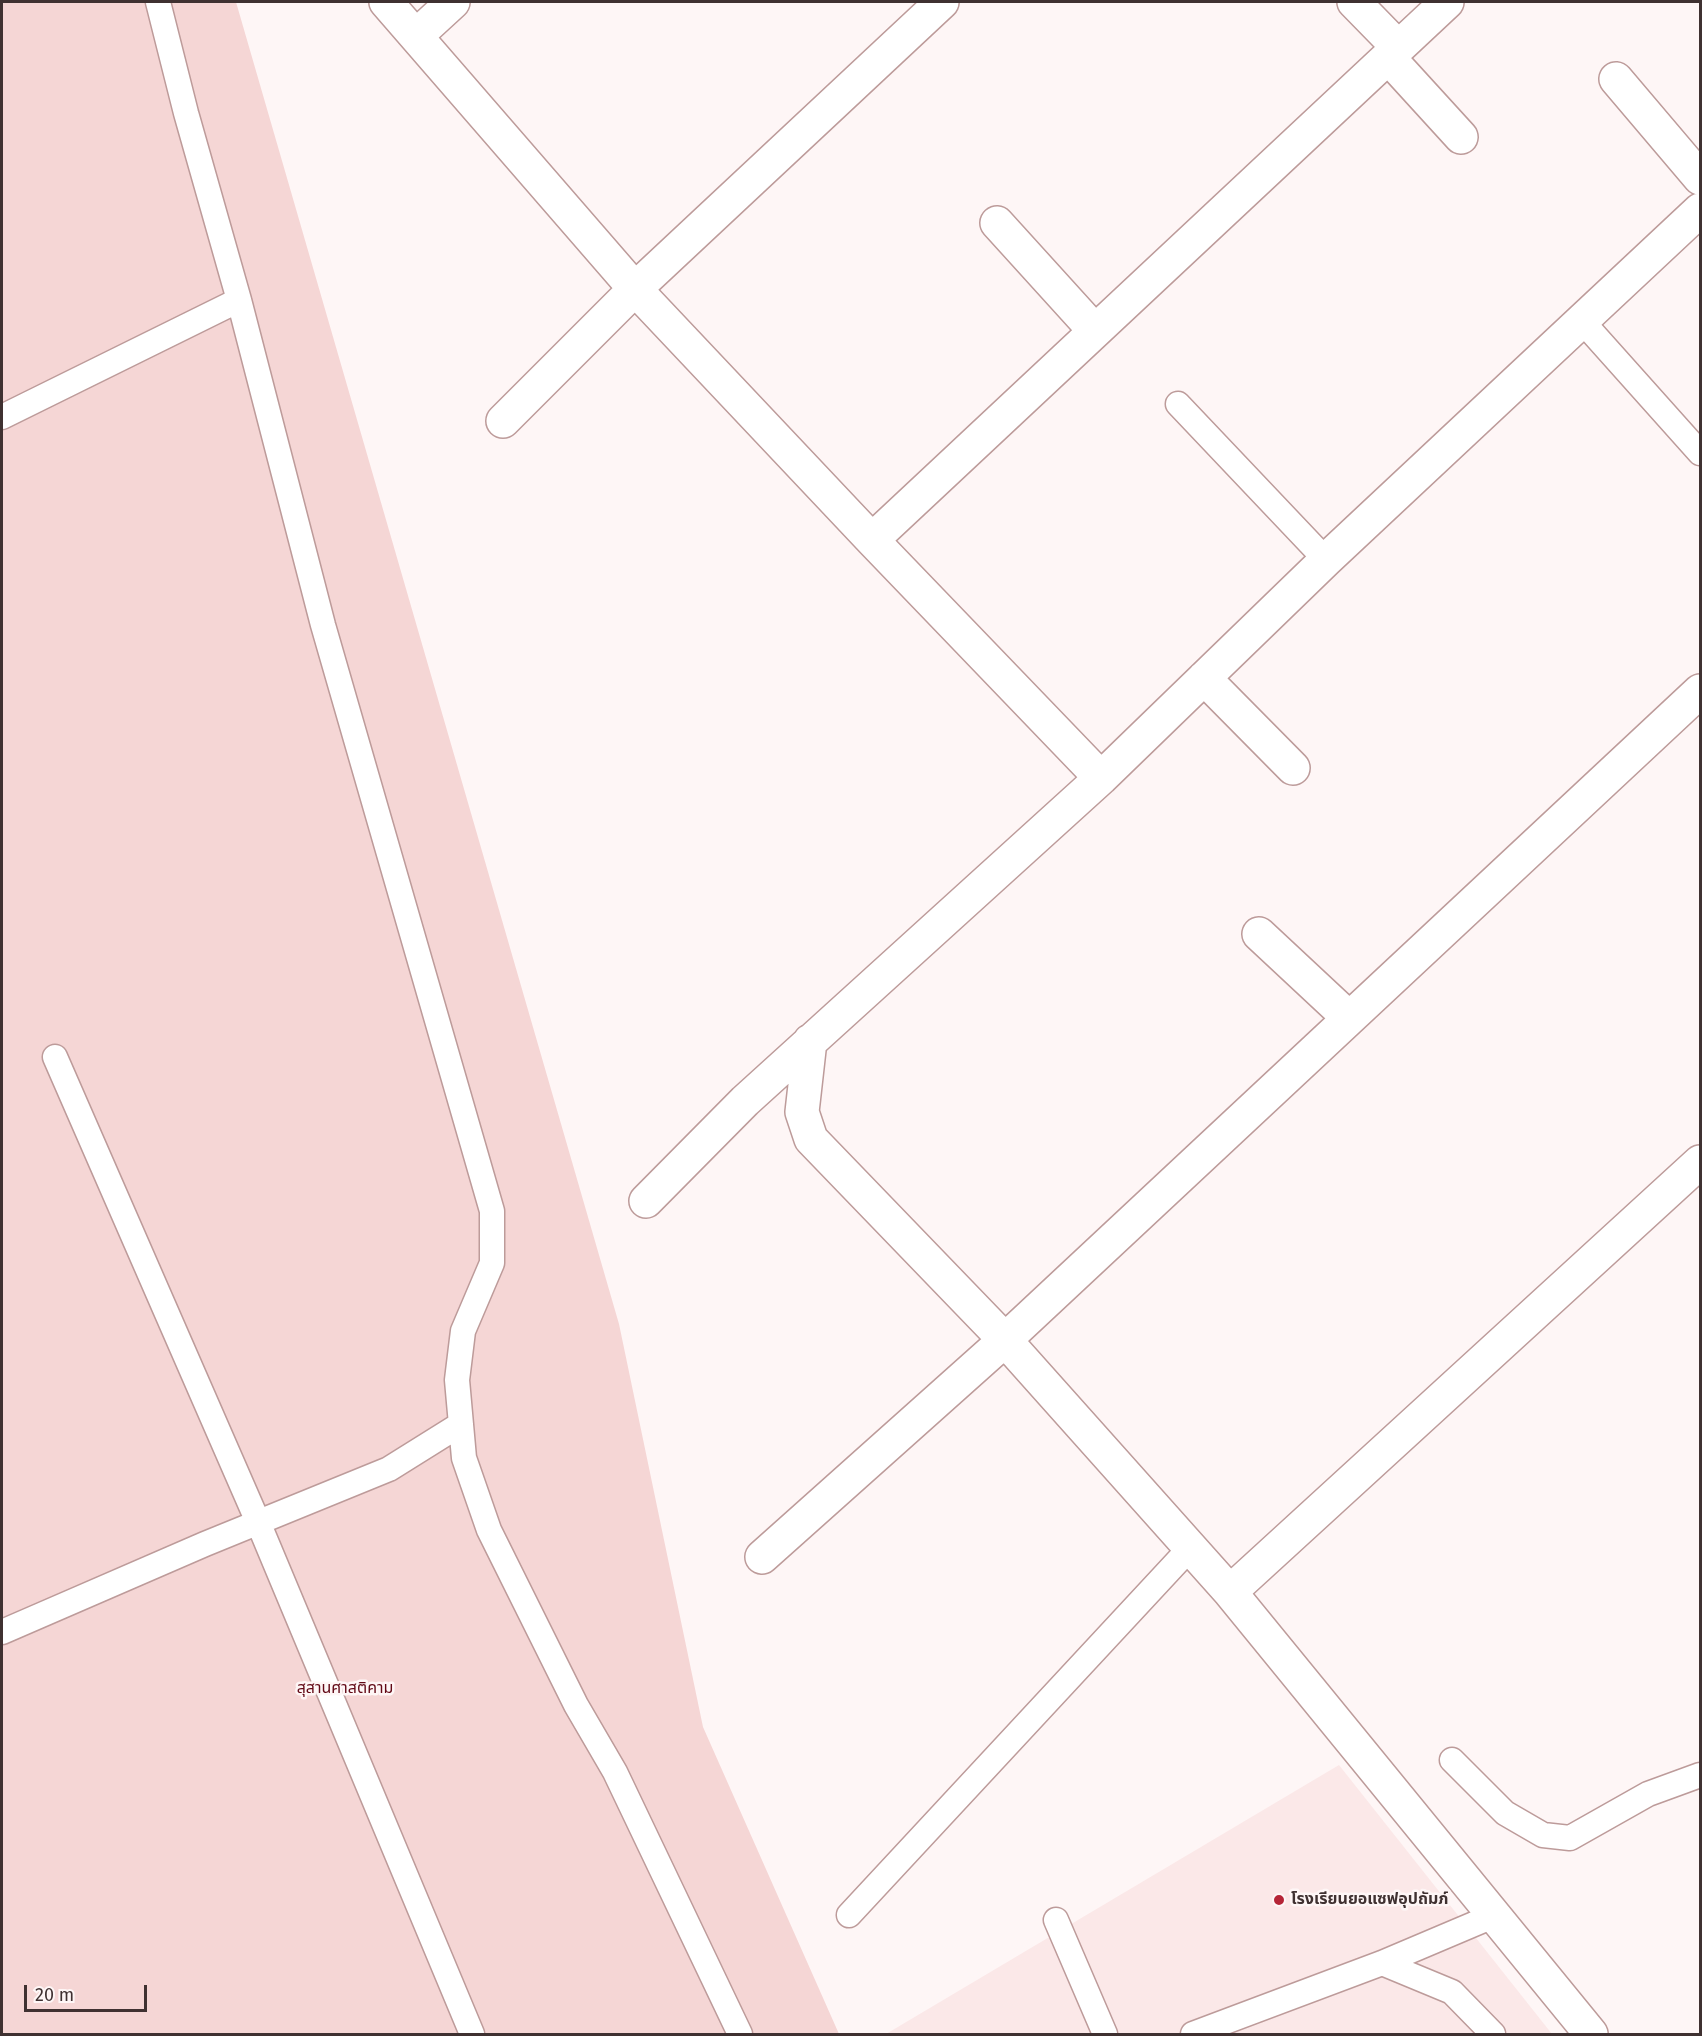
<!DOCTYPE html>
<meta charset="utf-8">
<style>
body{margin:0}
#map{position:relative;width:1702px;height:2036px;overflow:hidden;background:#fef6f6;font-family:"Fira Sans",sans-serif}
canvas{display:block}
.frame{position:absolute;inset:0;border:3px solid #3f3131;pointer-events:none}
.scale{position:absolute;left:24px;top:1985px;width:123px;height:27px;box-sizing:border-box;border:3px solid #3f3131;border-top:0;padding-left:8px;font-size:18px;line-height:21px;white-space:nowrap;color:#3f3131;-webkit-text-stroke:4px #fef6f6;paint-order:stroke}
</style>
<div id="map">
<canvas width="1702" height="2036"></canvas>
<div class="frame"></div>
<div class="scale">20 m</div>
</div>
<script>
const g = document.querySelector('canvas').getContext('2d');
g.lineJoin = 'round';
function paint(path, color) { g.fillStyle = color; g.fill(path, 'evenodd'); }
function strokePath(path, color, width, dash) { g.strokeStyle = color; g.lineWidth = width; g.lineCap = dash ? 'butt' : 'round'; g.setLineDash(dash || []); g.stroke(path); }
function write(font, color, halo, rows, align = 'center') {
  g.font = font + ' "Fira Sans","Noto Sans Thai",sans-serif'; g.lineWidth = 5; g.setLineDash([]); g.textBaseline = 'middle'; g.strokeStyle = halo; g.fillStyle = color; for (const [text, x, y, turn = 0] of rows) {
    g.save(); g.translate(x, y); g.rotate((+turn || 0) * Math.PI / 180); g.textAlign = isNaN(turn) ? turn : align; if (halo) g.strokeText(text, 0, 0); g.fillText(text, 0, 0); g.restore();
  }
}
const built = new Path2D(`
 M1339,1765L1552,2034H886Z`);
const green = new Path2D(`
 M2,2H236L619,1324L703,1727L839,2034H2Z`);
const lane = new Path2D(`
 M158,2L186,113L239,300L323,625L492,1211V1263L463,1331L457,1380L464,1458L489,1530L576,1705L615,1772L740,2034
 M1582,321L1700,453
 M1178,404L1326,560
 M2,417L239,300
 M55,1057L258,1522L472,2034
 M2,1632L205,1544L389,1469L461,1424
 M1452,1760L1505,1813L1543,1835L1570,1838L1648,1794L1700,1775
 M849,1915L1190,1548
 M1056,1920L1105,2034
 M1382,1963L1452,1992L1493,2034
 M1193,2034L1382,1963L1493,1916`);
const street = new Path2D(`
 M386,2L635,289L872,540L1101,778
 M1354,2L1398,47
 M416,36L453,2
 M1388,57L1461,137
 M1616,79L1700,178
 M997,223L1095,331
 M503,421L635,289L942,2
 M872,540L1447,2
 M1204,678L1293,768
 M1259,934L1349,1018
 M810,1041L802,1112L811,1139L1005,1340L1230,1592L1591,2034
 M646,1201L745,1101L1101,778L1326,560L1700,210
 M762,1557L1005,1340L1700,691
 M1230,1592L1700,1162`);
const markers = [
 [1279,1900,6,"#b52436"]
];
const parkNames = [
 ["สุสานศาสติคาม",345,1689]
];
const poiNames = [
 ["โรงเรียนยอแซฟอุปถัมภ์",1291,1900]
];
paint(built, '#fbe8e8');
paint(green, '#f5d6d5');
strokePath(lane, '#bd9b9a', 27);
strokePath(street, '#bd9b9a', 36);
strokePath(lane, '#fff', 24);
strokePath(street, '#fff', 33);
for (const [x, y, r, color] of markers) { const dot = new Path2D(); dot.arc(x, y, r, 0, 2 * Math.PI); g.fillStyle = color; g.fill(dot); strokePath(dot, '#fef6f6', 2); }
write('16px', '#620916', '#fef6f6', parkNames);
write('bold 16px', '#3f3131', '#fef6f6', poiNames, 'left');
</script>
